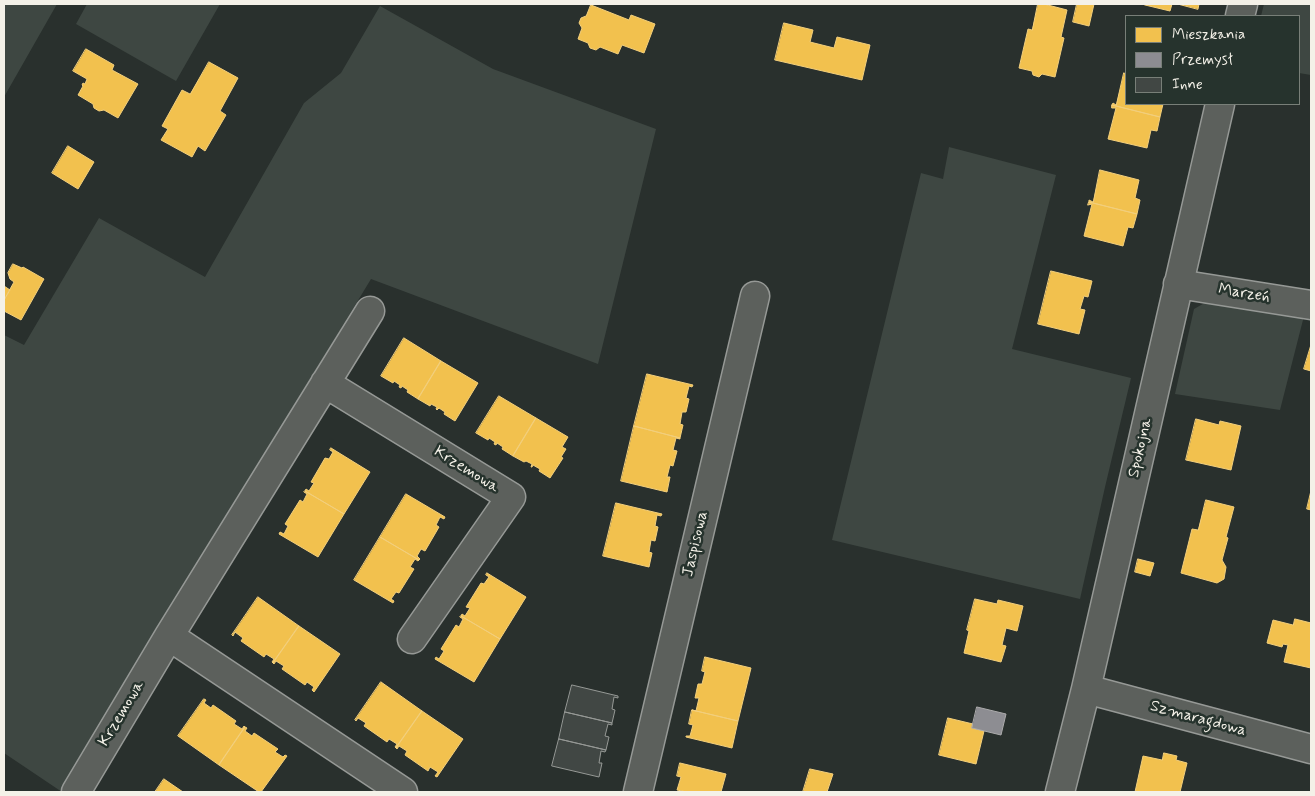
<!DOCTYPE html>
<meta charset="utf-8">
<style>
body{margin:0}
#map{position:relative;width:1315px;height:796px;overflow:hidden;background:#29302d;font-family:Mynerve,sans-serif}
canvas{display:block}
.frame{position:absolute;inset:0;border:5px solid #f4f1e8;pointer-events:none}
.legend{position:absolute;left:1125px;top:15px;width:175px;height:90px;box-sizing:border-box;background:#26332d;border:1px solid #787f78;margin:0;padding:6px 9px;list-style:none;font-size:15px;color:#f4f1e8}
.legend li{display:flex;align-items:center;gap:10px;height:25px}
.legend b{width:25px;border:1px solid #787f78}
</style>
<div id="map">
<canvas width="1315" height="796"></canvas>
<div class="frame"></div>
<ul class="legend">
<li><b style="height:14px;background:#f2c14e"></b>Mieszkania</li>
<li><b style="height:14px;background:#8d8d92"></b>Przemysł</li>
<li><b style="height:14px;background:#414744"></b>Inne</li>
</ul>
</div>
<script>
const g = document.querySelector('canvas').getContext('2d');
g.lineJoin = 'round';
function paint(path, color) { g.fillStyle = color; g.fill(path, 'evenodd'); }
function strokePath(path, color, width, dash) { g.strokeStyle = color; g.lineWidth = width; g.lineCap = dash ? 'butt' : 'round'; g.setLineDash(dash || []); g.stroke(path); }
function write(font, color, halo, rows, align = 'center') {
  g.font = font + ' Mynerve,sans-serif'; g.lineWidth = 5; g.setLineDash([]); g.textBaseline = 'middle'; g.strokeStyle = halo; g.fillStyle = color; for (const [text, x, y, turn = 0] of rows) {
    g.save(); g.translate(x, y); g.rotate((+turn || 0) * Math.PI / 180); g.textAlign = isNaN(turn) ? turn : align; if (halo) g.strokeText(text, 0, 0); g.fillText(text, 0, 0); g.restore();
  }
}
const green = new Path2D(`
 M4,4H57L4,97Z
 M87,4H220L176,81L76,24Z
 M1264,4H1311V75L1299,73V16H1261Z
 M380,6L493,69L656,129L598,364L371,279L223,523L187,587L62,792L4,753V335L24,345L99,218L205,277L304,103L341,73Z
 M949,147L1056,175L1012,349L1131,378L1105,487L1080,599L832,540L921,173L943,179Z
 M1208,301L1304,316L1280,410L1175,394L1194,309Z`);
const homes = new Path2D(`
 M1038,4H1044L1067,10L1061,37L1064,38L1055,77L1042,74L1039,77L1033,75L1032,71L1019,68L1028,29L1032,30Z
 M1077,4H1094L1089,26L1073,22Z
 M1146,4H1172L1170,11L1145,5Z
 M1178,4H1199L1198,9Z
 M591,5L629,20L631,15L655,24L644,53L622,45L618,54L600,47L596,50L590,48L588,43L578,39L582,28L579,23L581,18L586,16Z
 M784,23L813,30L810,42L834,48L837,37L870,45L862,80L775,60Z
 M86,49L114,65L112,70L138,84L118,118L104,110L99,111L94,108L93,104L78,95L83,86L82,85L83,83L85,84L87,79L73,71Z
 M209,62L238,78L220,111L226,115L205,151L198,146L192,157L161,140L168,129L162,126L182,90L190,94Z
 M1124,73L1126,74V104H1163L1160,117L1112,105L1113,103L1116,105Z
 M1112,105L1160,117L1157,131L1151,130L1147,148L1108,139L1116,108H1112Z
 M68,146L94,162L78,189L52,173Z
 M1100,170L1139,180L1135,198L1140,200L1137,214L1089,202V200L1093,202Z
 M1089,202L1137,214L1133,228L1128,227L1123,246L1084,236L1092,204L1088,205Z
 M13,264L22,268L23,267L44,279L21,320L4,311V300L14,282L10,279L8,273Z
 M1051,271L1092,281L1088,297L1084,296L1080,309L1085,310L1079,334L1038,324Z
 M4,286L10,290L4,300Z
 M404,338L441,361L418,399L407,392L408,390L402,386L401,388L399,387L400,385L394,381L393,383L381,376Z
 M1311,345V371L1304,369Z
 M441,361L478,383L455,421L444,414L445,412L439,408L437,410L436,409L437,407L431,404L430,406L418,399Z
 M647,374L693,385L692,387L689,386L686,398L689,399L686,412H682L680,424L683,425L680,438L634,426Z
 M499,396L536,418L513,456L502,449L503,447L497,443L496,445L494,444L495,442L489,438L488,440L476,433Z
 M536,418L568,437L562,447L566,449L561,457L563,458L550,478L539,471L540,469L533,465L532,467H531L532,464L526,461L524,462L513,456Z
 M1196,419L1219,425L1220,421L1241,426L1231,470L1186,460Z
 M634,426L680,438V439L676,438L673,450L677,451L673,466L670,465L667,477H670L667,492L621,481Z
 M331,448L370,472L344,514L305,491L306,489L309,491L314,483L311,482L325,458L329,459L333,452L330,450Z
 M305,491L344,514L318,557L279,534L280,532L284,534L288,526L285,524L300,500L303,502L307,494L304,492Z
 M1311,491V510L1307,509Z
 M406,494L445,517L444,519L440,517L436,525L439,527L425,551L421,549L417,556L420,559L419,560L380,537Z
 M1206,500L1234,507L1226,537L1228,538L1222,560L1226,567L1224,579L1217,583L1181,573L1192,529L1198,530Z
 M616,503L662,514L661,516L657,515L655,526L658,527L655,541L651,540L649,552L652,553L649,567L603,556Z
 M380,537L419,560L418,561L415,559L410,567L414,569L399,593L396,592L391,599L394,601L393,603L354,580Z
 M1138,559L1154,563L1150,576L1135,572Z
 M487,573L526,597L500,639L461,616L462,614L465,616L470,608L466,607L481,583L484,584L489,577L486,575Z
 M258,597L299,626L273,663L272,662L274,659L266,654L264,657L241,641L243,638L235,632L233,636L232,635Z
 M975,599L997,604L998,600L1023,606L1017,631L1006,628L1002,645L1006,646L1001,662L964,653L969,631L967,630Z
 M461,616L500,639L474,682L435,659L436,657L439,659L444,651L441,649L456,625L459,627L463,619L460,617Z
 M1295,619L1311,623V668L1284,662L1288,645L1283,644L1282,647L1267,643L1273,620L1293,625Z
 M299,626L340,654L314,692L312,690L314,687L307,682L305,685L282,669L284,666L276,661L274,664L273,663Z
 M705,657L751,668L738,721L692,710L696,711L699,698H695L698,684H702L705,672L702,671Z
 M381,682L422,711L396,748L395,747L397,744L389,739L387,742L364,726L366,723L358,718L356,721L355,720Z
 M204,699L206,700L204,703L211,708L213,705L236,721L234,724L242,729L244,726L245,727L219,765L178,736Z
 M692,710L738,721L732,748L686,737V736H690L693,725L689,724Z
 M422,711L463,739L437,777L435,776L438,772L430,767L428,771L405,755L407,751L399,746L397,749L396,748Z
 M948,718L973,724L972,728L984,731L976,764L939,755Z
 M245,727L247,728L245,731L252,736L254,733L278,749L275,752L283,757L285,755L287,756L261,792H259L219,765Z
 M1164,753L1177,756L1176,760L1187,763L1180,792H1135L1143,756L1162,760Z
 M680,763L726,774L721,792H687L677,790L681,777L677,776Z
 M810,769L833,774L827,792H803Z
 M164,779L183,792H155Z`);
const industry = new Path2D(`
 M977,707L1006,714L1001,735L972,728Z`);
const building = new Path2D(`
 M572,685L618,696V698L614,697L612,709L615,710L612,723L565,712Z
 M565,712L612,723V725L608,724L605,736L609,737L606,750L559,739Z
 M559,739L606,750L605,752L601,751L599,763H602L599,777L552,766Z`);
const minor = new Path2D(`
 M1240,16L1243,4
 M1178,284L1311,305
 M325,383L511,497L412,639
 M169,636L403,792
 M1086,689L1311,749
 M76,792L169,636L370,311
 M638,792L755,296
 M1060,792L1086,689L1220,104`);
const streetNames = [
 ["Marzeń",1244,294,9],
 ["Spokojna",1141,448,-77],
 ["Krzemowa",466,470,32],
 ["Jaspisowa",696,544,-77],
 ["Krzemowa",122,714,-59],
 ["Szmaragdowa",1198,719,15]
];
paint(green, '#3e4742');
paint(homes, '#f2c14e');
strokePath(homes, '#f3cf7c', 1);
paint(industry, '#8d8d92');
strokePath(industry, '#acabac', 1);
paint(building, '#414744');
strokePath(building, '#969996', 1);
strokePath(minor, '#969996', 31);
strokePath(minor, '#5c605c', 28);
write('16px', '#f4f1e8', '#26332d', streetNames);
</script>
